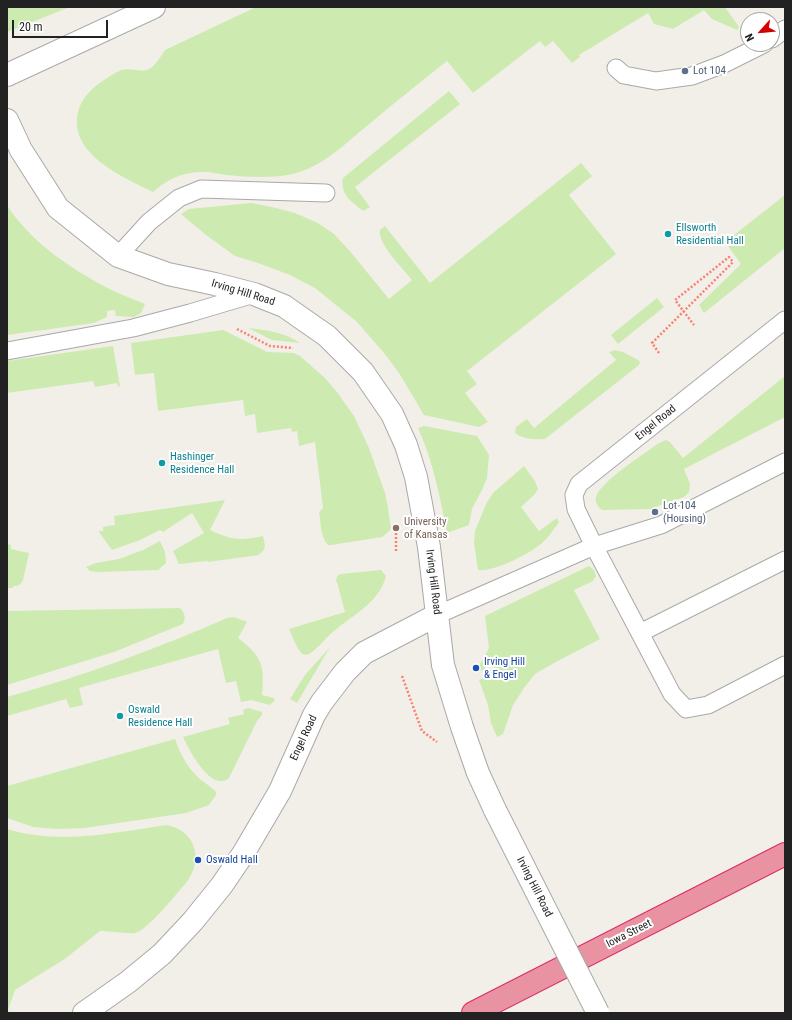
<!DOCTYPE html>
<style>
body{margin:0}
#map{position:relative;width:792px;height:1020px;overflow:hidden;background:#f2efe9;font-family:"Roboto Condensed",sans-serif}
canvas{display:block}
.frame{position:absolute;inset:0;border:8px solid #222;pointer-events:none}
.north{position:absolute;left:740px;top:12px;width:40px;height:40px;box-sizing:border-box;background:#fff;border:1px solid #a7a7a7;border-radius:50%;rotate:243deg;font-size:11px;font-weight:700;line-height:16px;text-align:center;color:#222}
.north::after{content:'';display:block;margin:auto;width:14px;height:18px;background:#d40000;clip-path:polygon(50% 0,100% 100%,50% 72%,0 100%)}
.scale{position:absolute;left:12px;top:20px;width:96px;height:18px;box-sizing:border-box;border:2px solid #222;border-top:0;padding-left:5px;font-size:12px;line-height:14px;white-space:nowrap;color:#222;-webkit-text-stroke:3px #fff;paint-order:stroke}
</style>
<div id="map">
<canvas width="792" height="1020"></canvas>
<div class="frame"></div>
<div class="north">N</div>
<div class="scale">20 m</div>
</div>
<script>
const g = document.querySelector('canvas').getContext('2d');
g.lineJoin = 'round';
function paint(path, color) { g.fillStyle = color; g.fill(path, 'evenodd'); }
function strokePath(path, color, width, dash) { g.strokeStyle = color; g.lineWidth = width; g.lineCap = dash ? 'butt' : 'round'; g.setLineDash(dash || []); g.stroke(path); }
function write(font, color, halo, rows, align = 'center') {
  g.font = font + ' "Roboto Condensed",sans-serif'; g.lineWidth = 4; g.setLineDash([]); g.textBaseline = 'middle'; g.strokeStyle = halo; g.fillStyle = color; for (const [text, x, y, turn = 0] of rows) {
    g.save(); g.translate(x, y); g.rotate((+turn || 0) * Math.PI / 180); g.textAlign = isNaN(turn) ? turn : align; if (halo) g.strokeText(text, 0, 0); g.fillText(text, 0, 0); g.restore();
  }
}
const grass = new Path2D(`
 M7,7H70L7,32Z
 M256,7H725L739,27L737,30L712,19L704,10L673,29L654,24L648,13L579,55L580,57L572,63L553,41L545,47L540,41L473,93L447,61C420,82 393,104 367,126C346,143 323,166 296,173C274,179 249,177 226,175C219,174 212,172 205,172C185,171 167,179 153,192C123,177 68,154 78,112C83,93 101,81 117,72C128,66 136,72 147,70C154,68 161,56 165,50Z
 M449,91L460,104L355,187L370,207L363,211C351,201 340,195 343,178Z
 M581,163L592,176L569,195L616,254L467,371L477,384L465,393L488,422L479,427L424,415L399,373L384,353L357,322L315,288L290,275L258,263L235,256L206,235L181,214L189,209L251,203L272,207L295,213L318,223L334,234L349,250L389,299L412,280C404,270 377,243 380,230L385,226L430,283Z
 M785,195V248L704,313L699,305L741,264L725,242Z
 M7,205C29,240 67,266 102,285C116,293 131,298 145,304L141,313L134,317L116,316L115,310L107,311V317L94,323L7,335Z
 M657,298L664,307L618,344L611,335Z
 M248,328C267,330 284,332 300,343L272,340Z
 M223,330L267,352L293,353L300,356L325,378L337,392L354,416L369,448L385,493L388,508L391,529L386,534L382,537L331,545H328C320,537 321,522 319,512L323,508L315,442L299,446L297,431L292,432L291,428L257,433L255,414L245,416L243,400L158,411L154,373L135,375L131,343Z
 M113,346L120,386L118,387L117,383L95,387L93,381L7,393V361Z
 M615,350L623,352L638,360L640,362L639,365L545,439C536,440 522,439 515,433L516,427L527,419L534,428L616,360L609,352Z
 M785,376V417L684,469L690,484L689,492L684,497L650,509L602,510C598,507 595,503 596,497C600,482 645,453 659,443L666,440L670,442L683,458Z
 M424,426L477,436L489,455L487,478L483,488L472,509L469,525L447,533C440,497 433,461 418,428Z
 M524,466L535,481L538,489L535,494L521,507L539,531L557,518L559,522C554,529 548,538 541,544C529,554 494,572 478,570L474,543L475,531L486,504L493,493Z
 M225,500L210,530C231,540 240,541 263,536C265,544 267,550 259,554V555L208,562L207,561L179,564L173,551L204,533L192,513L163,532L160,530L140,540L112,550L99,532V531H103V527L115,525L114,516Z
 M160,541L165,552L166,563L158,570L97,572L90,571L86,567L96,563L119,559L143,550Z
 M7,544L11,545V549L29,553L23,580C21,585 18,586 13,586V588H7Z
 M589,566L594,570L596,576L593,581L574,590L600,639L554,663L535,674L524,688L513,705L503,734L497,737L491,723L488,705L479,680L495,674L492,660L484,663L486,669L476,672V671L489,648L485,616Z
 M381,570L386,576C379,603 354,614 334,631C326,637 315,653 306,655L302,654L297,647L289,629L345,612L337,582H336L337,576L341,574Z
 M180,608C185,613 186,617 183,624L114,652L7,685V611Z
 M234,617L247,622L238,638C262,656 265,666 262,695L274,698L275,700L270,705L251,700L241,702L236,681L226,683L218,649L79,688L83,705L70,708L66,699L7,716V697C83,676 156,649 227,618Z
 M330,647L297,703L290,699L305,675Z
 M248,708L262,712V715L257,721L229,778C211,793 189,750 183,737L230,724L228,718L244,714L243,710Z
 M175,739C180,753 186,765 196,775C202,782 210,785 216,792V795L209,805L186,813L85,828L58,829L33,827L7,818V786Z
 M166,825C196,830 204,860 186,883C177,893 148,930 135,933C127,934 109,931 100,931L66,958L15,990L7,1013V829C61,845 112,833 166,825Z`);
const path = new Path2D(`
 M237,329L270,346L293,348
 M659,353L652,343L733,262L729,257L675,300L694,325
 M396,533V552
 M402,676L422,731L437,742`);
const lane = new Path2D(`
 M772,39L785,29
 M616,68L624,75L656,81L692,76L724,64L764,44
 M118,256L149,222L179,198L201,189L326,193
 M785,320L579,484L574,495L576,509L594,546L672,694L686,709L708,705L785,665
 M7,351L133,328L190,313L254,294
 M437,615L594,546L661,525L785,462
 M640,633L785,560`);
const street = new Path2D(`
 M7,75L154,7
 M7,120L21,150L58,208L118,256L168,274L215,284L254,294L284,306L327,336L363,372L392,414L406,445L416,477L429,547L443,665L462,727L478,773L495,810
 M84,1013L128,982L162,954L193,921L222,885L243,854L280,791L314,715L322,702L345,672L364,653L437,615`);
const highway = new Path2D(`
 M473,1013L785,854`);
const streetBridge = new Path2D(`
 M495,810L598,1013`);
const markers = [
 [685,71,4,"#5c6f8a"],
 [668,234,4,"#0f9aa8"],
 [162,463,4,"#0f9aa8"],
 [655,512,4,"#5c6f8a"],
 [396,528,4,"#8d6e63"],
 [476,668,4,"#1a4fb4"],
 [120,716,4,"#0f9aa8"],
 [198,860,4,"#1a4fb4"]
];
const serviceNames = [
 ["Lot 104",693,71],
 ["Lot 104",663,506],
 ["(Housing)",663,519]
];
const cultureNames = [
 ["Ellsworth",676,228],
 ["Residential Hall",676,241],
 ["Hashinger",170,457],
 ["Residence Hall",170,470],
 ["Oswald",128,710],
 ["Residence Hall",128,723]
];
const streetNames = [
 ["Irving Hill Road",243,293,17],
 ["Engel Road",656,423,-39],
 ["Irving Hill Road",433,582,83],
 ["Engel Road",304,738,-65],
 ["Irving Hill Road",534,887,63],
 ["Iowa Street",629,934,-27]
];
const educationNames = [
 ["University",404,522],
 ["of Kansas",404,535]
];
const transitNames = [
 ["Irving Hill",484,662],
 ["& Engel",484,675],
 ["Oswald Hall",206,860]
];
paint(grass, '#cdebb0');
strokePath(lane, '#a9a9a9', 19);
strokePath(street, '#a9a9a9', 24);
strokePath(highway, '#dc2a67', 24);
strokePath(path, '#fa8072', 2.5, [2, 2]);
strokePath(lane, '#fff', 17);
strokePath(street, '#fff', 22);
strokePath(highway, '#e892a2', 22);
strokePath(streetBridge, '#a9a9a9', 24, []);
strokePath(streetBridge, '#fff', 22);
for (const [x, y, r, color] of markers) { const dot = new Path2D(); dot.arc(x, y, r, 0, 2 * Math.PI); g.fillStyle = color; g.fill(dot); strokePath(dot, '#fff', 1.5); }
write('11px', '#4e5e75', '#fff', serviceNames, 'left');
write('11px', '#0d838f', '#fff', cultureNames, 'left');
write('11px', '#222', '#fff', streetNames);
write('11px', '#785e54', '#fff', educationNames, 'left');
write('11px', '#164399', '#fff', transitNames, 'left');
</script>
